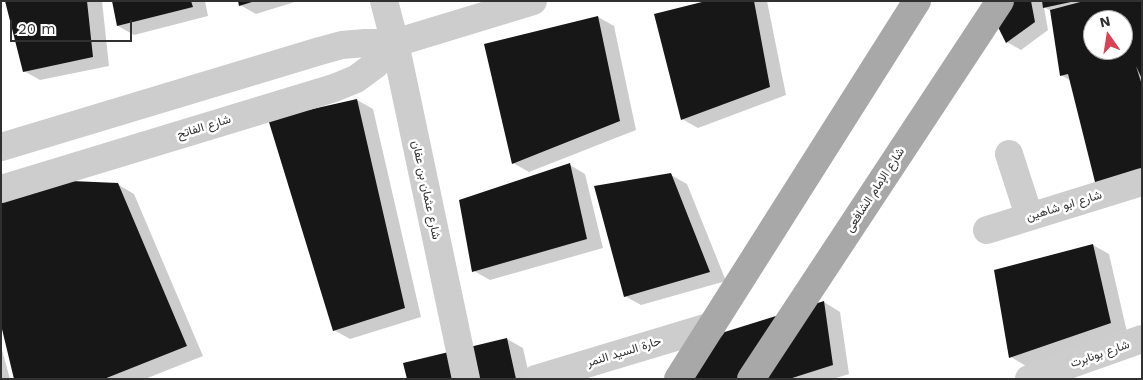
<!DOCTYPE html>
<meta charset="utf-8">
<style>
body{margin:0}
#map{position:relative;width:1143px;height:380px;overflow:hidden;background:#fff;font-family:"Work Sans",sans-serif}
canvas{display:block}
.frame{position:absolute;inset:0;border:2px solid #303030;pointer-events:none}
.north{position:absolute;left:1083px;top:10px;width:50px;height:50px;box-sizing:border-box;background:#fff;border:1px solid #acacac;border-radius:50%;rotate:347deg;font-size:14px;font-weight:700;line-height:20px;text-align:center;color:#303030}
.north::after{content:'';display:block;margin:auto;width:18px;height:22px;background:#d54355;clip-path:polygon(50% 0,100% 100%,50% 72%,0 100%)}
.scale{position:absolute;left:10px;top:20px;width:122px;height:22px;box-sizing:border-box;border:2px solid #303030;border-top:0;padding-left:6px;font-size:15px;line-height:18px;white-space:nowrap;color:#303030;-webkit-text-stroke:4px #fff;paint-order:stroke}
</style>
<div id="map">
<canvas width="1143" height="380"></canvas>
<div class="frame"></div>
<div class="north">N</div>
<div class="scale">20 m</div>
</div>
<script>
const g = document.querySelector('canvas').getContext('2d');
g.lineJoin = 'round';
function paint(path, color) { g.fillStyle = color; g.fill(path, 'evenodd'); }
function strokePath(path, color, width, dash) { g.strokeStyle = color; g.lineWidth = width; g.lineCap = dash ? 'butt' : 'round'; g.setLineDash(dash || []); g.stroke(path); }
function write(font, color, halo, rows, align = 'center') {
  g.font = font + ' "Work Sans",Vazirmatn,sans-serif'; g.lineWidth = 5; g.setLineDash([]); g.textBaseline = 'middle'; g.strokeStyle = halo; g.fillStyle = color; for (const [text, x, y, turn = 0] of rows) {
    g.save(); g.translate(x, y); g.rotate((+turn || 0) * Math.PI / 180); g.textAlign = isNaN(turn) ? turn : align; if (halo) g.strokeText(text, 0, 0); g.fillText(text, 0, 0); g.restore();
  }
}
const shadow = new Path2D(`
 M7,1H102L109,66L40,80L24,71Z
 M113,1H205L208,16L134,35L118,26Z
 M239,1H298L256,14L240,5Z
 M712,1H767L786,95L698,128L682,119Z
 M986,1H1142V185L1071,81L1061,75L1051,11L1044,7L1048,30L1021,50L1007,42ZM1093,20H1123V50H1093Z
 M598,17L614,26L636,130L529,172L513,163Z
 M357,100L373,109L421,317L350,339L334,330Z
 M570,165L585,174L603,248L490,280L474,271Z
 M671,175L687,184L726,281L641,305L625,296Z
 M117,184L134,194L203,356L145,379H16Z
 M1093,245L1109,254L1127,332L1026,366L1011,357Z
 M824,302L840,312L849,374L833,379H690L685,346Z
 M507,339L523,348L530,379H408Z
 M1,346L10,379H1Z`);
const building = new Path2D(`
 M5,1H87L93,57L23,72Z
 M112,1H191L193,7L117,26Z
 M238,1H252V2L239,6Z
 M706,1H754L770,87L681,120L654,14Z
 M985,1H1031L1035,22L1006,43Z
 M1042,1H1071V2L1043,8Z
 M1084,1H1142V79L1136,66L1142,85V171L1096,186L1068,74L1060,76L1050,10ZM1093,20H1123V50H1093Z
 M598,16L620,121L512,164L484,44Z
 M357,99L405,308L333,331L268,119Z
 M570,163L587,239L472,272L459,200Z
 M671,173L710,272L624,297L594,186Z
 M1,178L118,183L187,346L104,379H14L1,325Z
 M1093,244L1111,323L1009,358L994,270Z
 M824,301L833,365L789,379H688L683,345Z
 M507,338L516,379H407L403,363Z`);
const minor = new Path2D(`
 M384,1L395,43L466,379
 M1,147L320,51L342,45L365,43H395L533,1
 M1009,154L1029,216
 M1,189L334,88L356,79L375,65L395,43
 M987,230L1142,182
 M536,379L712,326
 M1029,379L1142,339`);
const major = new Path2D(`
 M678,379L917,1
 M751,379L1000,1`);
const streetNames = [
 ["شارع الفاتح",204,127,-17],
 ["شارع عثمان بن عفان",426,190,78],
 ["شارع الإمام الشافعى",875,190,-57],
 ["شارع ابو شاهين",1064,206,-17],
 ["حارة السيد النمر",624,352,-17],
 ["شارع بونابرت",1100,354,-19]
];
paint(shadow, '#0003');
paint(building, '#171717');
strokePath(minor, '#cdcdcd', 28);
strokePath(major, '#a8a8a8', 28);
write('12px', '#303030', '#fff', streetNames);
</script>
